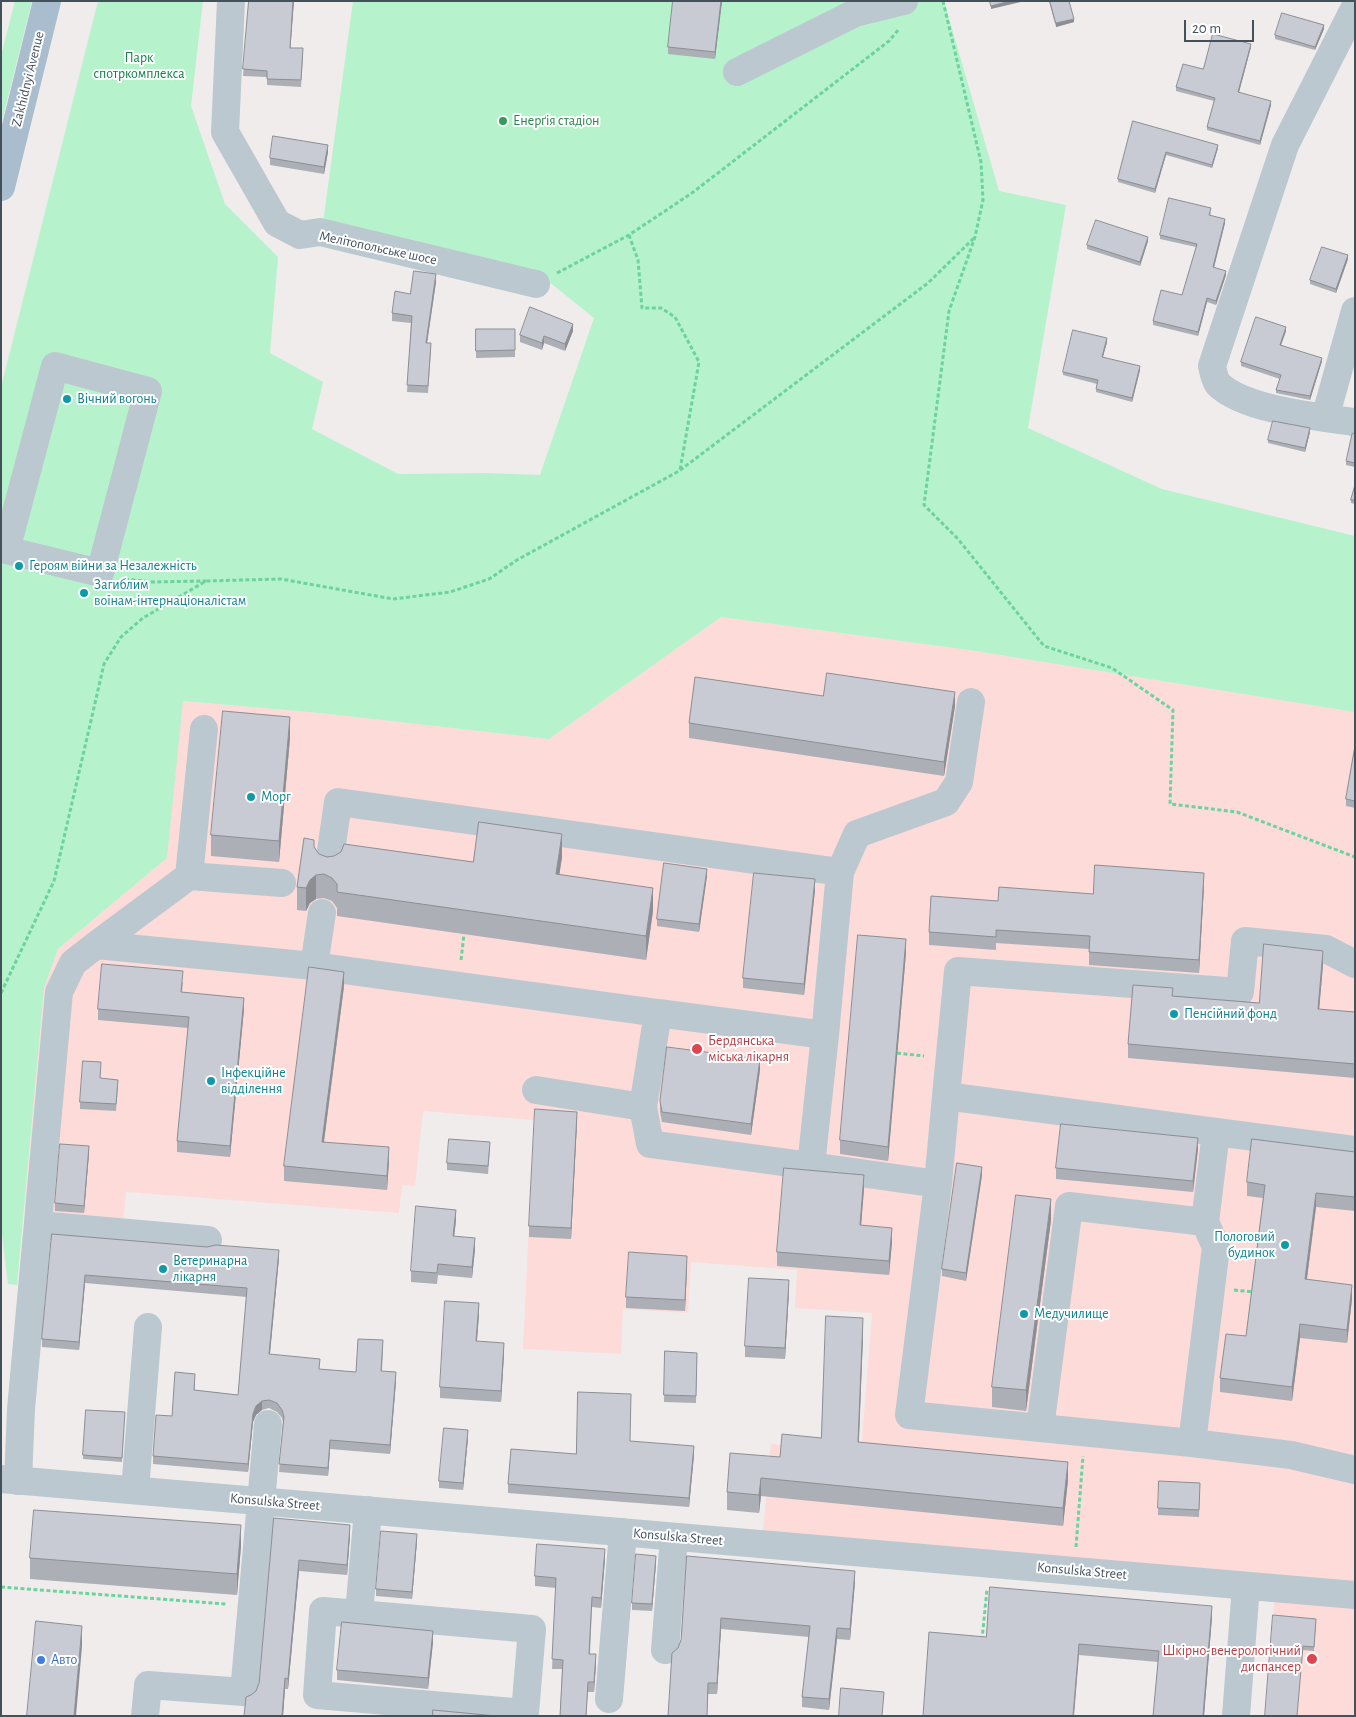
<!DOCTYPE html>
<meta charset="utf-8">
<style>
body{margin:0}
#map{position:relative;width:1356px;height:1717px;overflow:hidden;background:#f0ecec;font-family:"Alegreya Sans",sans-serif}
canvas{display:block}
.frame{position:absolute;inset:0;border:2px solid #43515b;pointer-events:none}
.scale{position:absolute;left:1184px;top:20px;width:70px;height:22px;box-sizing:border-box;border:2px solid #43515b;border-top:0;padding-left:6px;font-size:15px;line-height:18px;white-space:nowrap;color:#43515b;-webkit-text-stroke:4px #fff;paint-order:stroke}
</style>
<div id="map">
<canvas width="1356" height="1717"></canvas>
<div class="frame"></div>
<div class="scale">20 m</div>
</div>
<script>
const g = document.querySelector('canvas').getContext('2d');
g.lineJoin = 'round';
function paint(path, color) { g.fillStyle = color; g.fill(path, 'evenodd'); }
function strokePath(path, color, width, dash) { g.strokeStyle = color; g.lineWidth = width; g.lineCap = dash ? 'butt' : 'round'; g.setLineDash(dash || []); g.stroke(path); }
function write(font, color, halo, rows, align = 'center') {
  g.font = font + ' "Alegreya Sans",sans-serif'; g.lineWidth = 4; g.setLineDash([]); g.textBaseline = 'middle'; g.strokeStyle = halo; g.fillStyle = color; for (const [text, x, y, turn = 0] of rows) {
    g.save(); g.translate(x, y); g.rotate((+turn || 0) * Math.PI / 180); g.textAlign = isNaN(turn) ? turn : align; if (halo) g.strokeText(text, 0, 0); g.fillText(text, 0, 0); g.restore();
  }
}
const medical = new Path2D(`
 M721,617L969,650L1355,712V1584L763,1531L771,1444L861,1453L872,1313L795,1308L797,1270L691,1262L688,1313L623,1309L621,1354L523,1349L534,1120L423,1111L415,1186L402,1185L399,1213L126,1192L123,1222L24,1213L44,988L58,949L167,858L182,701L320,713L549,739Z
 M1275,1595L1355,1601V1716H1265Z`);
const green = new Path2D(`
 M15,1H32L1,125V56Z
 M98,1H203L191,106L225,204L278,257L270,353L323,382L312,429L398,474L487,473L540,475L594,318L533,269L323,223L353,1H944L999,191L1066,205L1028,428L1162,489L1355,536V712L969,650L721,617L549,739L320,713L183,701L167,858L58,949L44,988L17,1285L8,1284L1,1226V387Z`);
const path = new Path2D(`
 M943,1L981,162L983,200L975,237L949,311L924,505L958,539L1044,646L1112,668L1173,710L1170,804L1237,812L1355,857
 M629,235L638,260L642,308H661L675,317L699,362L680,470
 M557,273L629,235L692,193L889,41L899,29
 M125,579L153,582L206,581
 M461,960L464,934
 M1,993L54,881L104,664L121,637L143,618L206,581L281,579L393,599L450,592L489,579L517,560L679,471L928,283L975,237
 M897,1053L924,1056
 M1234,1290L1254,1292
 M1076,1547L1083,1456
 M1,1587L226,1604
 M982,1640L987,1589`);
const minor = new Path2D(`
 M231,1L225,132L277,223L300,235L320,232L536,284
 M1355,7L1285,145L1212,366C1213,371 1215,380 1218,384C1244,410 1319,417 1355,422
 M737,72L855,13L904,1
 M55,366L148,391L100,573L6,550Z
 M1325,418L1355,311
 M329,865L338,802L840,872L825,1035
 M840,872L857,834L946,802L959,782L971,702
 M189,876L204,729
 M282,883L189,876L96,945L314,966L658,1013L643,1107L650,1144L811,1166L825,1035L658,1013
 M314,966L322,913
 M536,1090L643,1107
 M946,1096L958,971L1240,992L1245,941L1326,949L1355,964
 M1355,1150L1216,1132L1205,1222L1216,1247L1192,1443L1291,1455L1355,1470
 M811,1166L938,1184
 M38,1225L208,1240
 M1040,1428L1069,1206L1205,1222
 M1192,1443L909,1415L938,1184L946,1096L1216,1132
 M1,1479L1355,1595
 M18,1481L21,1409L59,992L73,963L96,945
 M135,1490L148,1327
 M359,1614L323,1611L317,1695L525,1713L532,1629L359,1614L368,1510
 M665,1650L674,1537
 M609,1699L623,1532
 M145,1716L148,1685L244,1692L268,1424
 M1236,1716L1246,1586`);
const major = new Path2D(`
 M1,187L47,1`);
const wall = new Path2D(`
 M249,1H294L290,48L303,55L301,87L267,85V77L243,76Z
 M722,1L715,59L668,54V47Z
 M1049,1L1074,22L1056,27Z
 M1324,29L1315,50L1275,39V35Z
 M1251,47L1239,92L1271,105L1260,145L1207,130V127L1214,101L1176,91V87L1203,69Z
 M1133,121L1218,148L1212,168L1166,155L1155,193L1118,182V179Z
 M328,152L324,174L270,165V158Z
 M1211,212L1210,216L1225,223L1214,268L1226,275L1216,305L1207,302L1198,336L1153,325V321L1182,295L1196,247L1160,239V235Z
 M1148,241L1140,266L1087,249V245Z
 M1348,259L1336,293L1310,284V280Z
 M436,282L427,343L431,350L428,393L407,392L411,323L392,321V313L410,294Z
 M476,329H515V357L476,358Z
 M573,331L565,351L544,343L542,350L520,342V335Z
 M1286,331L1281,345L1322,361L1310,400L1276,393V390L1280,379L1241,366V362Z
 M1107,342L1103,357L1140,370L1132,402L1096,392L1097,384L1063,375V372Z
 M1310,432L1305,452L1268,443V440Z
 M1355,433V467L1346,465V461Z
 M1355,485V504L1351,503V500Z
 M823,696L955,706L944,776L689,738V723Z
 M290,738L279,862L211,856V835Z
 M1355,746V808L1346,806V799Z
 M314,847L319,854L327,857L473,862L562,857L559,875L653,911L646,960L337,916V908L332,901L324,898L316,899L310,903L306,911L297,910V887Z
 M707,876L699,932L657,926V919Z
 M1204,886L1199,973L1089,965V949L996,943V950L929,945V932L998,901Z
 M815,890L804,995L743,988V978Z
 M906,953L888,1161L840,1154V1140Z
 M1323,965L1319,1009L1355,1012V1078L1128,1058V1044L1173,996L1259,1003Z
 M183,982L182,992L244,1009L230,1157L177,1152V1141L188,1028L98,1020V1009Z
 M344,986L324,1142L389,1161L387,1190L284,1181V1166Z
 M101,1070L100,1078L118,1087L116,1111L80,1109V1102Z
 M760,1070L751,1135L662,1122L660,1112V1101Z
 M577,1122L571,1239L529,1237V1226Z
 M490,1149L488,1174L447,1170V1163Z
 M1198,1149L1193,1192L1056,1179V1168Z
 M1355,1152V1211L1316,1207L1307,1279L1352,1299L1347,1343L1300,1338L1292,1401L1220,1392V1378L1246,1336L1263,1198L1247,1196V1182Z
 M89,1153L84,1213L55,1211V1203Z
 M982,1175L966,1281L942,1276V1269Z
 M864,1189L861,1225L892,1242L889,1275L777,1266V1252Z
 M456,1220L454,1236L475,1249L472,1278L438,1275L437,1284L411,1282V1271Z
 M1051,1220L1026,1411L992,1407V1387Z
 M52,1234L279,1258L270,1354L320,1369L356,1372L383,1349L382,1371L396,1381L390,1454L330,1449L328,1476L279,1472L283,1422L282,1418L277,1412L269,1408L262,1410L256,1415L253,1422L248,1472L153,1464V1456L172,1416L195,1382V1390L238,1395L247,1297L85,1283L79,1350L42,1347V1339Z
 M687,1266L685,1311L626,1308V1297Z
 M789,1291L785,1359L745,1357V1346Z
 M479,1314L477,1341L504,1354L501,1402L440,1398V1387Z
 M863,1336L859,1442L1068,1480L1063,1526L761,1496L759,1513L727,1510V1492L780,1457L821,1438Z
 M665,1351L697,1353L696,1403L664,1402Z
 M86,1410L125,1412L122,1462L83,1459Z
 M468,1438L463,1490L439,1488V1481Z
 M630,1441L694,1455L689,1507L508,1493V1484L576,1454Z
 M1200,1483L1199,1517L1158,1515V1508Z
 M274,1518L350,1535L347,1575L299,1571L288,1689H285L283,1716H244L251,1695L256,1691L259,1683Z
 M417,1541L412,1599L376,1596V1589Z
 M241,1546L237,1595L30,1579V1558Z
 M687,1556L855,1582L850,1640L837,1639L829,1710L802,1707V1697L809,1637L721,1629L717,1694H708L707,1716H668L678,1648L681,1640Z
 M605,1559L601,1608L592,1607L590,1654L596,1664L594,1692H588L586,1716H560L562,1669H552L556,1588L535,1586V1576Z
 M656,1563L652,1611L632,1610V1603Z
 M1212,1617L1204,1716H1153L1158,1662L1079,1655L986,1637Z
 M1316,1623L1314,1651L1303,1650L1265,1716Z
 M433,1642L428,1689L337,1680V1670Z`);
const shadedWall = new Path2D(`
 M293,1H294L290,54V48Z
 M721,1H722L715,59V52Z
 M1010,1H1025L991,9V6Z
 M1074,19V22L1056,27V23Z
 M1324,25V29L1315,50V47Z
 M1251,44V47L1238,96V92Z
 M1271,101V105L1260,145V141Z
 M328,145V152L324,174V167Z
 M1218,145V148L1212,168V165Z
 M1166,152V155L1155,193V189Z
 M1225,219V223L1213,271V267Z
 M1148,237V241L1140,266V262Z
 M1348,255V259L1336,293V289Z
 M1226,271V275L1216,305V301Z
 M436,274V282L426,350V343Z
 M1207,298V302L1198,336V332Z
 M573,324V331L565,351V344Z
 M1286,327V331L1280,348V345Z
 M544,336V343L542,350V343Z
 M1107,338V342L1102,360V357Z
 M1322,358V361L1310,400V396Z
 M1140,366V370L1132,402V398Z
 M1310,428V432L1305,452V448Z
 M955,692V706L944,776V762Z
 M290,717V738L279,862V841Z
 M562,834V857L556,897V874Z
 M707,869V876L699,932V924Z
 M1204,873V886L1199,973V960Z
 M316,875V899L310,903L306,911V888L310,880Z
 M815,879V890L804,995V984Z
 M653,888V911L646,960V936Z
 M906,939V953L888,1161V1147Z
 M1323,951V965L1318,1023V1009Z
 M344,972V986L322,1156V1142Z
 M244,998V1009L230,1157V1146Z
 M760,1059V1070L751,1135V1124Z
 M577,1112V1122L571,1239V1228Z
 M1198,1138V1149L1193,1192V1181Z
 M89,1146V1153L84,1213V1206Z
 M389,1147V1161L387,1190V1176Z
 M982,1167V1175L966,1281V1273Z
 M864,1175V1189L860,1239V1225Z
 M1316,1193V1207L1305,1293V1279Z
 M1051,1199V1220L1026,1411V1390Z
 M456,1210V1220L453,1247V1236Z
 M892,1228V1242L889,1275V1261Z
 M475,1238V1249L472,1278V1267Z
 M279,1250V1258L269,1363V1354Z
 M687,1256V1266L685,1311V1300Z
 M85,1275V1283L79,1350V1342Z
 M789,1280V1291L785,1359V1348Z
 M1352,1285V1299L1347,1343V1330Z
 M479,1303V1314L476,1352V1341Z
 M863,1318V1336L858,1460V1442Z
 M1300,1324V1338L1292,1401V1387Z
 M504,1343V1354L501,1402V1391Z
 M396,1372V1381L390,1454V1445Z
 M262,1401V1410L256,1415L253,1422L248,1472V1464L253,1414L256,1406Z
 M468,1430V1438L463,1490V1483Z
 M330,1440V1449L328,1476V1468Z
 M694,1446V1455L689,1507V1498Z
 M1068,1462V1480L1063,1526V1508Z
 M761,1478V1496L759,1513V1495Z
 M241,1525V1546L237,1595V1574Z
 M350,1525V1535L347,1575V1565Z
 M417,1534V1541L412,1599V1592Z
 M605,1549V1559L601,1608V1598Z
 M656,1556V1563L652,1611V1604Z
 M299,1560V1571L288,1689V1679Z
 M855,1571V1582L850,1640V1629Z
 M1212,1606V1617L1204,1716H1203Z
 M721,1618V1629L717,1694V1683Z
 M82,1626V1646L76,1716H74Z
 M837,1628V1639L829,1710V1699Z
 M433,1631V1642L428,1689V1678Z
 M1079,1644V1655L1074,1716H1073Z
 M596,1654V1664L594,1692V1682Z
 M285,1678V1689L283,1716H282Z`);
const building = new Path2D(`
 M249,1H293L290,48H303L301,80L267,79V71L243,69Z
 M673,1H721L715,52L668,47Z
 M990,1H1010L991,6Z
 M1050,1H1069L1074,19L1056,23Z
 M1282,13L1324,25L1315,47L1275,35Z
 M1213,34L1251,44L1238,92L1271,101L1260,141L1207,127L1215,98L1176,87L1183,64L1203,69Z
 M1133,121L1218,145L1212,165L1166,152L1155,189L1118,179Z
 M273,136L328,145L324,167L270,158Z
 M1169,198L1211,208L1209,215L1225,219L1213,267L1226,271L1216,301L1207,298L1198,332L1153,321L1161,290L1182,295L1197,244L1160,235Z
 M1096,220L1148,237L1140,262L1087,245Z
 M1322,247L1348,255L1336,289L1310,280Z
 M414,271L436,274L426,343H431L428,386L407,385L412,316L392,313L395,291L410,294Z
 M530,307L573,324L565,344L544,336L542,343L520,335Z
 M1256,317L1286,327L1280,345L1322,358L1310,396L1276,390L1281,375L1241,362Z
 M476,329H515V350L476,351Z
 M1073,330L1107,338L1102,357L1140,366L1132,398L1096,389L1098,380L1063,372Z
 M1273,421L1310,428L1305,448L1268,440Z
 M1355,433V463L1346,461L1352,434Z
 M1355,485V500H1351Z
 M827,673L955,692L944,762L689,723L695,677L823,696Z
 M223,711L290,717L279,841L211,835Z
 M1355,746V801L1346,799Z
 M479,822L562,834L556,874L653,888L646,936L337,892V884L332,878L324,874L316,875L310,880L306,888L297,887L304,838L314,840V847L319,854L327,857L334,856L341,852L344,844L473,862Z
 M664,863L707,869L699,924L657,919Z
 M1095,865L1204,873L1199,960L1089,952L1090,936L996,930V937L929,932L931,896L998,901L999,887L1093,894Z
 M754,873L815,879L804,984L743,978Z
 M858,935L906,939L888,1147L840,1140Z
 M1264,944L1323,951L1318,1009L1355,1012V1064L1128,1044L1133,985L1173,988L1172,996L1259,1003Z
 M102,964L183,971L181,992L244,998L230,1146L177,1141L189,1017L98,1009Z
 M309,967L344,972L322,1142L389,1147L387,1176L284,1166Z
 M667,1047L760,1059L751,1124L662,1112L660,1101Z
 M83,1061L101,1062L100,1078L118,1080L116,1104L80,1102Z
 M535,1109L577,1112L571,1228L529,1226Z
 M1061,1124L1198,1138L1193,1181L1056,1168Z
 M449,1139L490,1142L488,1166L447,1163Z
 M1252,1139L1355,1152V1197L1316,1193L1305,1279L1352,1285L1347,1330L1300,1324L1292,1387L1220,1378L1226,1334L1246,1336L1265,1185L1247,1182Z
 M60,1144L89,1146L84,1206L55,1203Z
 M957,1163L982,1167L966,1273L942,1269Z
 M784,1168L864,1175L860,1225L892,1228L889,1261L777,1252Z
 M1016,1195L1051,1199L1026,1390L992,1387Z
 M416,1206L456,1210L453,1236L475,1238L472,1267L438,1264L437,1273L411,1271Z
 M52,1234L207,1247L216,1245L279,1250L269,1354L320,1359L319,1369L356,1372L358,1339L383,1340L381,1371L396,1372L390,1445L330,1440L328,1468L279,1464L284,1417L282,1410L277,1403L269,1400L262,1401L256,1406L253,1414L248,1464L153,1456L156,1415L172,1416L175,1372L195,1374L194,1390L238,1395L247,1288L85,1275L79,1342L42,1339Z
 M629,1252L687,1256L685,1300L626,1297Z
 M749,1278L789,1280L785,1348L745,1346Z
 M445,1301L479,1303L476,1341L504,1343L501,1391L440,1387Z
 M826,1316L863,1318L858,1442L1068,1462L1063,1508L761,1478L759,1495L727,1492L730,1453L780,1457L782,1434L821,1438Z
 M665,1351L697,1353L696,1396L664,1395Z
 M578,1392L631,1394L630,1441L694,1446L689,1498L508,1484L511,1449L576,1454Z
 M86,1410L125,1412L122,1458L83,1455Z
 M444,1428L468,1430L463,1483L439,1481Z
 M1159,1481L1200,1483L1199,1510L1158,1508Z
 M34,1510L241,1525L237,1574L30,1558Z
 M274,1518L350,1525L347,1565L299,1560L288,1679L285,1678L282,1716H244L246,1697L251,1695L256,1691L259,1683Z
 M381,1531L417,1534L412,1592L376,1589Z
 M537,1544L605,1549L601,1598L592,1597L589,1654H596L594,1682H588L586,1716H560L563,1660L552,1659L556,1578L535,1576Z
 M636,1554L656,1556L652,1604L632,1603Z
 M687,1556L855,1571L850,1629L837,1628L829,1699L802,1697L810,1626L721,1618L717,1683H708L707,1716H668L672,1653L678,1648L681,1640Z
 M990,1587L1212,1606L1203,1716H1153L1159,1651L1079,1644L1073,1716H923L929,1632L986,1637Z
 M1273,1615L1316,1619L1314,1647L1303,1646L1297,1716H1265Z
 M36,1621L82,1626L74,1716H27Z
 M342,1622L433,1631L428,1678L337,1670Z
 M841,1688L884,1692L882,1716H839Z
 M433,1710L496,1716H433Z`);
const markers = [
 [503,121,5,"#2e9e5b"],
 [67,399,5,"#0f9aa8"],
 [19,566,5,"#0f9aa8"],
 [84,593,5,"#0f9aa8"],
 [251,797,5,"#0f9aa8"],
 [1174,1014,5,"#0f9aa8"],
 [697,1049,6,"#e0444e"],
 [211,1081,5,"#0f9aa8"],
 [1285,1245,5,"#0f9aa8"],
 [163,1269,5,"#0f9aa8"],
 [1024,1314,5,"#0f9aa8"],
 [1312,1659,6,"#e0444e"],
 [41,1660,5,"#3f7fe0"]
];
const parkNames = [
 ["Парк",139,58],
 ["спотркомплекса",139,74]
];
const streetNames = [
 ["Zakhidnyi Avenue",28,79,-76],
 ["Мелітопольське шосе",378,248,12],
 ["Konsulska Street",275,1502,5],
 ["Konsulska Street",678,1537,5],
 ["Konsulska Street",1082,1571,5]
];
const leisureNames = [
 ["Енерґія стадіон",513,121]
];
const cultureNames = [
 ["Вічний вогонь",77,399],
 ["Героям війни за Незалежність",29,566],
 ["Загиблим",94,585],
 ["воїнам-інтернаціоналістам",94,601],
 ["Морг",261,797],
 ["Пенсійний фонд",1184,1014],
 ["Інфекційне",221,1073],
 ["відділення",221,1089],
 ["Пологовий",1275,1237,"right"],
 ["будинок",1275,1253,"right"],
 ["Ветеринарна",173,1261],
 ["лікарня",173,1277],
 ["Медучилище",1034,1314]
];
const healthNames = [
 ["Бердянська",708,1041],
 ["міська лікарня",708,1057],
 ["Шкірно-венерологічний",1301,1651,"right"],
 ["диспансер",1301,1667,"right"]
];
const shopNames = [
 ["Авто",51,1660]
];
paint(medical, '#fddbd9');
paint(green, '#b6f2cb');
strokePath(path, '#6bd39d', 3, [4, 2.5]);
strokePath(minor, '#bbc8d0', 28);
strokePath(major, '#a9bdcf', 28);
paint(wall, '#acafb5');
paint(shadedWall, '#8c8e94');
paint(building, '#c8cbd3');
strokePath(building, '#8c8e94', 1);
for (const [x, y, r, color] of markers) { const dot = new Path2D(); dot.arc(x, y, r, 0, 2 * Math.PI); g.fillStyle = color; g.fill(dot); strokePath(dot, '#fff', 2); }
write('14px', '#0f8245', '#fff', parkNames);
write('14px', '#43515b', '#fff', streetNames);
write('14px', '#27864d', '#fff', leisureNames, 'left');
write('14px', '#0d838f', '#fff', cultureNames, 'left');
write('14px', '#be3a42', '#fff', healthNames, 'left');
write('14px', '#366cbe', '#fff', shopNames, 'left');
</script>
